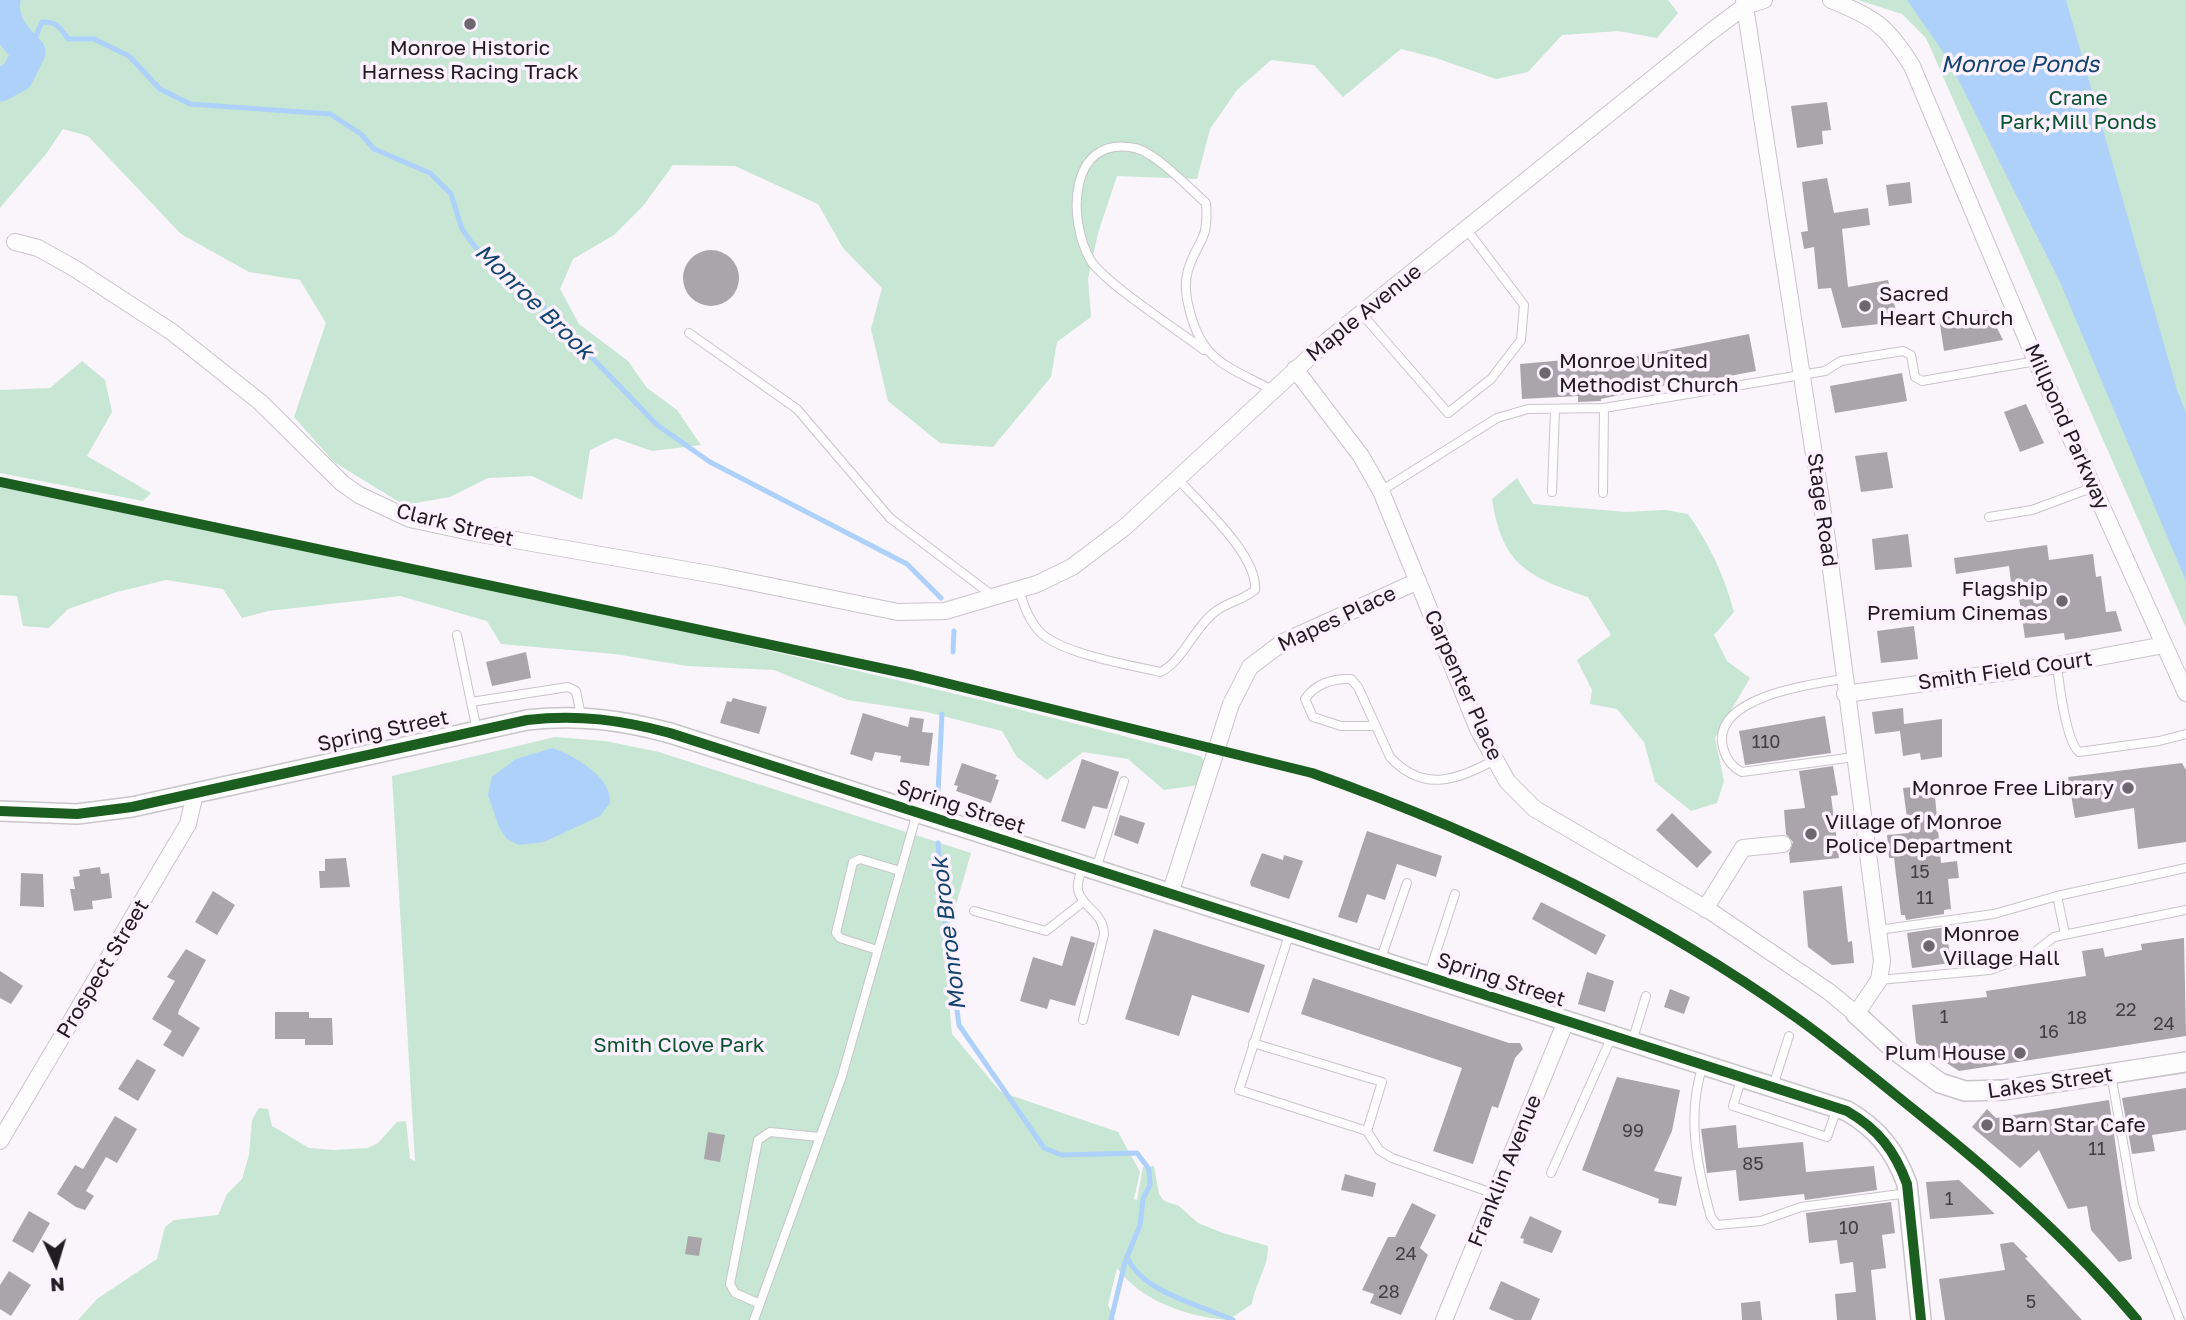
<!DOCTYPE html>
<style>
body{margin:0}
#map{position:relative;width:2186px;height:1320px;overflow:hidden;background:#faf4fb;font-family:"Golos Text",sans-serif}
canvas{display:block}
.north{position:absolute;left:21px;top:1229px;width:70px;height:70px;-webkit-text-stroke:5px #fcf1fe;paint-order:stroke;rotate:176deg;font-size:19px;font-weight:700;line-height:28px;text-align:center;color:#201c20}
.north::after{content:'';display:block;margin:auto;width:24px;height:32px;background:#201c20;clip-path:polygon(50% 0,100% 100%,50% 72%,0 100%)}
</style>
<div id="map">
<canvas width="2186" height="1320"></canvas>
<div class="north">N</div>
</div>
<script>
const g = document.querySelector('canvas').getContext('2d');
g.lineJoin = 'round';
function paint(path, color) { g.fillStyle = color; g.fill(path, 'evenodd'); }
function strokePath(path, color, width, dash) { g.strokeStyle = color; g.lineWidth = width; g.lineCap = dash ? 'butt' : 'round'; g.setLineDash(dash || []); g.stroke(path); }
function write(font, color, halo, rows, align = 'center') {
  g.font = font + ' "Golos Text",sans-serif'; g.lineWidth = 7; g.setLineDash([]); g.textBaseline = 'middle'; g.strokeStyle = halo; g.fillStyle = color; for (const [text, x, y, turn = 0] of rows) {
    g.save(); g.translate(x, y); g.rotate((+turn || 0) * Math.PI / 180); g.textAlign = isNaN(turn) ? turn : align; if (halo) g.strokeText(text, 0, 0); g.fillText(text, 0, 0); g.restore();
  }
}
const green = new Path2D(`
 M0,0H1668L1678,13L1657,38L1618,31L1562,35L1528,72L1496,79L1436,58L1401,49L1343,97L1314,65L1271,60L1237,90L1210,129L1197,179L1117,176L1098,233L1088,279L1091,317L1057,342L1051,377L993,447L940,443L888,401L871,329L882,288L843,248L818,204L735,166L673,165L643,206L614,235L573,259L560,289L579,324L628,361L647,388L677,410L701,445L652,451L615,438L590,450L582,500L532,476L488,478L450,497L404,505L334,462L294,417L326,323L300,280L249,272L181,234L88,136L63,129L46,154L0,208Z
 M1858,0H2186V628L1926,38L1902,14Z
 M82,361L105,380L112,412L87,456L151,493L143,501L0,473V390L50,388Z
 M1517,478L1533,504L1626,512L1666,510L1688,514C1710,545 1724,575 1734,612L1714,635L1727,661L1750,678L1715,738L1724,781L1717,803L1691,811L1655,782L1644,742L1617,709L1590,704L1592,690L1577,660L1611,635L1588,597C1529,577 1502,566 1492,499Z
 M0,487C401,572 804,650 1200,756L1206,762L1199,785L1164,790L1128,759L1083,752L1047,780L1017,757L1002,731L927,712L848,700L774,670L687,666L615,654L501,644L487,621L400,596L268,611L242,618L223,589L166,580L117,592L68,609L49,628L23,626L17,596L0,595Z
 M555,737L605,741L659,752L971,853L944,946L952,1034L1001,1092L1118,1132L1140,1172L1134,1199L1137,1200L1143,1167L1154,1166L1159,1194L1164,1201L1179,1206L1198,1223L1223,1233L1268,1246C1269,1266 1255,1283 1252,1304L1228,1320C1188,1317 1141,1301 1117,1268L1108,1305L1115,1320H78L97,1299L157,1259L165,1227L174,1220L218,1215L227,1194L242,1179L249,1155L252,1120L259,1108L268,1109L272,1126L309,1148L334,1150L368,1148L378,1143L397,1122L406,1121L410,1159L415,1161L392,776Z`);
const water = new Path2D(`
 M1907,0H2066L2177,390L2186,413V581L2060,282L1948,59Z
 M553,748C573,756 612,776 610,803L600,816L544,842L519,845L507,839L499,827L488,795L492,777L516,759Z`);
const stream = new Path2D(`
 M29,52L42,22C56,21 61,28 68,39H94L129,56L160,89L190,104L330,114L361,134L374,149L430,173L451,194L462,229L475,247L522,285L657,425L710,462L907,564L941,598
 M953,652L954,631
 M938,793L942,714
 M938,843L943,906L959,1025L1044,1148L1062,1155L1137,1153L1149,1169L1150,1185L1143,1199L1140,1225L1125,1262L1111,1320
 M1127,1256C1140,1292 1201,1305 1233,1320`);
const river = new Path2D(`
 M0,85L17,76L29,52C15,39 0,20 4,0`);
const building = new Path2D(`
 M1827,102L1831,130L1822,131L1823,144L1797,148L1791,106Z
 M1827,178L1834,213L1868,208L1870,225L1842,229L1848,287L1888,280L1899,322L1842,328L1831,288L1818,289L1814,247L1804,249L1801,232L1808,231L1802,182Z
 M1910,182L1912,203L1889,206L1886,185Z
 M683 278a28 28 0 1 1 56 0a28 28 0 1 1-56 0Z
 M1988,310L2003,340L1944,351L1939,318Z
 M1749,334L1756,371L1681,385L1680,382L1601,399V401L1578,402V396L1522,399L1520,364L1598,357V364Z
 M1902,373L1907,401L1835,413L1830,386Z
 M2026,404L2044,443L2020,452L2004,412Z
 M1887,452L1893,488L1861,492L1855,456Z
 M1908,534L1912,567L1875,570L1872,539Z
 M2047,545L2049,560L2093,554L2096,577L2101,576L2106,612L2116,611L2122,631L2065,640L2064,633L2025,638L2018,591H2012L2009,566L1956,574L1954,558Z
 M1914,626L1918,659L1881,663L1877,631Z
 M526,652L531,678L492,686L486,662Z
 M733,698L767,707L759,734L720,723L727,701L731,702Z
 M1903,708L1904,724L1942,719V757L1921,760L1920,753L1903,756L1900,731L1875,734L1872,712Z
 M863,713L908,727L910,717L924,719L922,732L933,733L929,766L900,762L901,756L875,752L872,761L850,754Z
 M1825,716L1831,753L1745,765L1739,731Z
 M1082,759L1119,772L1107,809L1093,806L1085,829L1061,821Z
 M962,763L997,775L995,779L999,780L991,803L956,791L958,786L954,785Z
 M2182,763L2186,770V842L2138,849L2134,808L2075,818L2068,777Z
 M1833,766L1838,795L1831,796L1839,858L1790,863L1789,853L1793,842L1786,834L1784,810L1805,808L1799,771Z
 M1934,785L1941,863L1957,861L1959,878L1948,879L1951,909L1944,910V914L1906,920L1905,915H1901L1894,858H1889L1887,835L1909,833L1903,788Z
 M1672,813L1712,852L1697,868L1656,830Z
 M1120,815L1145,823L1138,844L1114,835Z
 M1367,831L1442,856L1436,877L1397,864L1385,900L1367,894L1357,923L1338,917Z
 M1262,853L1283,860L1284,855L1303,861L1289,899L1251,886L1250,882Z
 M346,858L350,887L320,888L319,871H325V859Z
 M100,867L101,874L109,873L112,898L92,901L93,909L74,911L70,889H75L73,877L80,876L79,870Z
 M21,873L43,874L44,907L20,906Z
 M1842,886L1848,942L1852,941L1854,963L1832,965L1808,947L1803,891Z
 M213,891L235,905L217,935L195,922Z
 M1541,902L1606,935L1596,955L1532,919Z
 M1946,927L1951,963L1912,968L1907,933Z
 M1154,929L1265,965L1249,1013L1192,995L1179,1036L1125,1019Z
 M1071,936L1095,943L1075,1006L1050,999L1047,1009L1020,1001L1033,957L1062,966Z
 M2184,938L2186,1036L1959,1071L1916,1043L1912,1005L1987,997L1986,991L2086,976L2082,951L2103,948L2105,957L2142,950L2141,944Z
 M186,949L206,960L179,1010L178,1014L200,1028L183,1057L163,1045L172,1031L152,1019L175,981L167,977Z
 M0,971L23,986L11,1004L0,998Z
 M1587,972L1614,981L1605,1012L1578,1004Z
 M1313,978L1509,1043H1520L1523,1049L1515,1058L1498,1108L1492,1106L1473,1164L1433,1151L1462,1068L1301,1014Z
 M1670,989L1690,997L1684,1014L1664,1007Z
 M275,1012H309V1018H332L333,1045H305V1039H275Z
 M137,1059L156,1070L138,1101L118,1089Z
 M1617,1077L1680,1090L1672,1131L1654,1171L1682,1177L1676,1206L1658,1203L1659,1199L1582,1170Z
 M2186,1088V1130L2152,1135L2155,1151L2132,1154L2122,1098Z
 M2109,1100L2132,1259L2119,1262L2091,1230L2087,1206L2068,1209L2039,1150L2020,1168L1972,1127L1987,1109L1996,1118Z
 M115,1116L137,1129L117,1163L106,1157L86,1191L94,1196L85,1210L76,1207L57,1194L75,1165L83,1169Z
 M1736,1125L1738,1148L1803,1142L1806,1172L1874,1166L1877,1190L1805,1200L1804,1194L1739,1201L1736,1170L1707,1173L1701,1129Z
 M708,1132L725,1135L720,1162L704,1159Z
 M1345,1174L1376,1183L1373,1197L1341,1190Z
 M1959,1180L1995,1214L1930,1219L1926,1182Z
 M1891,1202L1895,1233L1882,1235L1886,1268L1871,1270L1876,1320H1837L1835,1294L1856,1292L1853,1262L1840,1264L1837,1240L1809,1243L1806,1213Z
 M1412,1203L1436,1215L1420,1248L1428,1255L1401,1315L1370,1303L1374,1294L1362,1290L1388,1237H1395Z
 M29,1211L50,1223L33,1253L12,1241Z
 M1530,1216L1562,1231L1552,1253L1523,1243L1524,1239L1520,1238Z
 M688,1236L702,1238L699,1256L685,1254Z
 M2013,1242L2028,1257L2025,1258L2082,1320H1945L1939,1279L2005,1270L2000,1244Z
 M9,1271L31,1285L11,1316L0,1309V1285Z
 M1501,1281L1540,1299L1531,1320H1515L1489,1309Z
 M1760,1301L1762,1320H1742L1741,1303Z`);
const service = new Path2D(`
 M1361,313L1448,413L1491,379L1521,340L1524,305L1467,230
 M689,333L797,409L890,518L993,596
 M1204,350C1179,331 1105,283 1091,261C1067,221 1068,134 1135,148C1155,152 1190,189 1206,203C1209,243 1198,238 1188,270C1184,285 1186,297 1190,312C1203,363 1230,367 1272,390
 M1381,491L1497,418L1528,409L1604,408L1825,371L1841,361L1903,351L1911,355L1915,377L1922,381L2036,361
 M1552,492L1555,409
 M1603,493L1604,408
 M1989,517L2032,510L2094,487
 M1019,590C1024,606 1029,621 1041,633C1063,654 1130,665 1160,672C1182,663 1194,627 1216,611C1228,602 1243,600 1255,590C1258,555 1200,504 1177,478
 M457,635L471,702
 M2057,665C2059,683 2066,741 2079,752L2159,741L2186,734
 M1843,679C1812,684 1718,696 1722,742C1724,756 1730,766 1742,772L1854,757
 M1375,726H1341L1313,717L1305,699C1315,684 1333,678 1351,679L1358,687L1390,757C1424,794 1458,779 1495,760
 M477,730L471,702L568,687L576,691L581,716
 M1096,869L1124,781
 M2057,896L2065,934
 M974,911L1046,931L1083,902
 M1878,930L1994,914L2057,896L2186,868
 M1290,932L1239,1090L1367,1131L1379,1150L1392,1158L1495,1194
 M877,950L840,938L836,933L853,862L860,859L900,871
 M1380,961L1407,883
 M1428,977L1455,894
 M1879,980L1990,970L2031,955L2054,937L2186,910
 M1083,1020L1104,934C1103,904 1064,906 1083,868
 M1632,1042L1646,996
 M1253,1043L1382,1082L1367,1131
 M1703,1065C1686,1115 1697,1167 1711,1217L1717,1225L1761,1221L1801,1207L1908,1193
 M2111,1074L2134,1205L2180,1320
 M1742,1077L1733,1106L1827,1137L1837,1108
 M1773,1086L1789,1036
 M1551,1173L1612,1036
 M760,1304L735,1293L730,1284L758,1140L770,1132L819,1137
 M754,1320L842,1076L917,813`);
const minor = new Path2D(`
 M1831,0C1874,17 1887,26 1912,66L2036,361L2186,693
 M15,242L38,248L74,268L172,332L260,402L342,483L359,495L410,519L475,533L721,576L898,612L945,611L1037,584L1072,567L1125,527L1327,341L1709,33L1745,6L1764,0
 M1295,369L1361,456L1381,491L1478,729L1507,781L1535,809L1710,911L1828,991L1856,1014L1879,980L1882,961L1827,539L1744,0
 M1845,694L2057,665L2164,645
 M1170,894L1231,704L1250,667L1283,642L1418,581
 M1705,909L1743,848L1783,844
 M0,1141L188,824L195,793
 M1444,1320L1566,1021`);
const tertiary = new Path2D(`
 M0,811L77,814L132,807L527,720C578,714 621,720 670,733L1847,1111C1878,1129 1895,1151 1907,1184L1921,1320
 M1856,1014L1895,1050L1940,1083L1965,1091L2004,1090L2186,1062`);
const cycleway = new Path2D(`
 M0,482L913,675L1312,773C1481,833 1650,913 1797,1018C1839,1048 1878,1081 1918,1113C1996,1175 2073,1243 2137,1320
 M0,811L77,814L132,807L527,720C578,714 621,720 670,733L1847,1111C1878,1129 1895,1151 1907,1184L1921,1320`);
const markers = [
 [470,24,7,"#6c686d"],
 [1865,306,7,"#6c686d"],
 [1545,373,7,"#6c686d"],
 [2062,601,7,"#6c686d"],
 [2128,788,7,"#6c686d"],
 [1811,834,7,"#6c686d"],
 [1929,946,7,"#6c686d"],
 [2020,1053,7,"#6c686d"],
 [1987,1125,7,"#6c686d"]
];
const numberNames = [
 ["110",1766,742],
 ["15",1920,872],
 ["11",1925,898],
 ["22",2126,1010],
 ["1",1944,1017],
 ["18",2077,1018],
 ["24",2164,1024],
 ["16",2049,1032],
 ["99",1633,1131],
 ["11",2097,1149],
 ["85",1753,1164],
 ["1",1949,1199],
 ["10",1849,1228],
 ["24",1406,1254],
 ["28",1389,1292],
 ["5",2031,1302]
];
const poiNames = [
 ["Monroe Historic",470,48,"center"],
 ["Harness Racing Track",470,72,"center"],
 ["Sacred",1879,294],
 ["Heart Church",1879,318],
 ["Monroe United",1559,361],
 ["Methodist Church",1559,385],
 ["Flagship",2048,589,"right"],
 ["Premium Cinemas",2048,613,"right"],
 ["Monroe Free Library",2114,788,"right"],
 ["Village of Monroe",1825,822],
 ["Police Department",1825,846],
 ["Monroe",1943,934],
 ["Village Hall",1943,958],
 ["Plum House",2006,1053,"right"],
 ["Barn Star Cafe",2001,1125]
];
const parkNames = [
 ["Crane",2078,98],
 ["Park;Mill Ponds",2078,122],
 ["Smith Clove Park",679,1045]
];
const streetNames = [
 ["Maple Avenue",1364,313,-39],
 ["Millpond Parkway",2067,427,66],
 ["Stage Road",1822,510,82],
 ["Clark Street",455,525,14],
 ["Mapes Place",1337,619,-25],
 ["Smith Field Court",2005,671,-8],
 ["Carpenter Place",1463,685,66],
 ["Spring Street",383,731,-12],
 ["Spring Street",961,807,18],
 ["Prospect Street",103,969,-59],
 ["Spring Street",1501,980,18],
 ["Lakes Street",2050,1083,-8],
 ["Franklin Avenue",1505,1171,-68]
];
const waterNames = [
 ["Monroe Ponds",2020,65],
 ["Monroe Brook",534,302,44],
 ["Monroe Brook",949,934,-97]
];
paint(green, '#c7e6d3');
paint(water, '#add1fa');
strokePath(stream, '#add1fa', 5);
strokePath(river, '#add1fa', 33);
paint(building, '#aaa5aa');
strokePath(service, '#c9c5ca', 10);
strokePath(minor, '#c9c5ca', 18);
strokePath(tertiary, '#c9c5ca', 22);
strokePath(service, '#fefdfe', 8);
strokePath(minor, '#fefdfe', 16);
strokePath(tertiary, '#fefdfe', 19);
strokePath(cycleway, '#1b5e20', 10);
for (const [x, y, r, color] of markers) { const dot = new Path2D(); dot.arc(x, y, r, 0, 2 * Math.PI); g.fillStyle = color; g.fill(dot); strokePath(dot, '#fcf1fe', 2.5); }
write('18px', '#423e42', null, numberNames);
write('21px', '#201c20', '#fcf1fe', poiNames, 'left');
write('21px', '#0c532f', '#fcf1fe', parkNames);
write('21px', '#201c20', '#fcf1fe', streetNames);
write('italic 23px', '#13436f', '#fcf1fe', waterNames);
</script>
